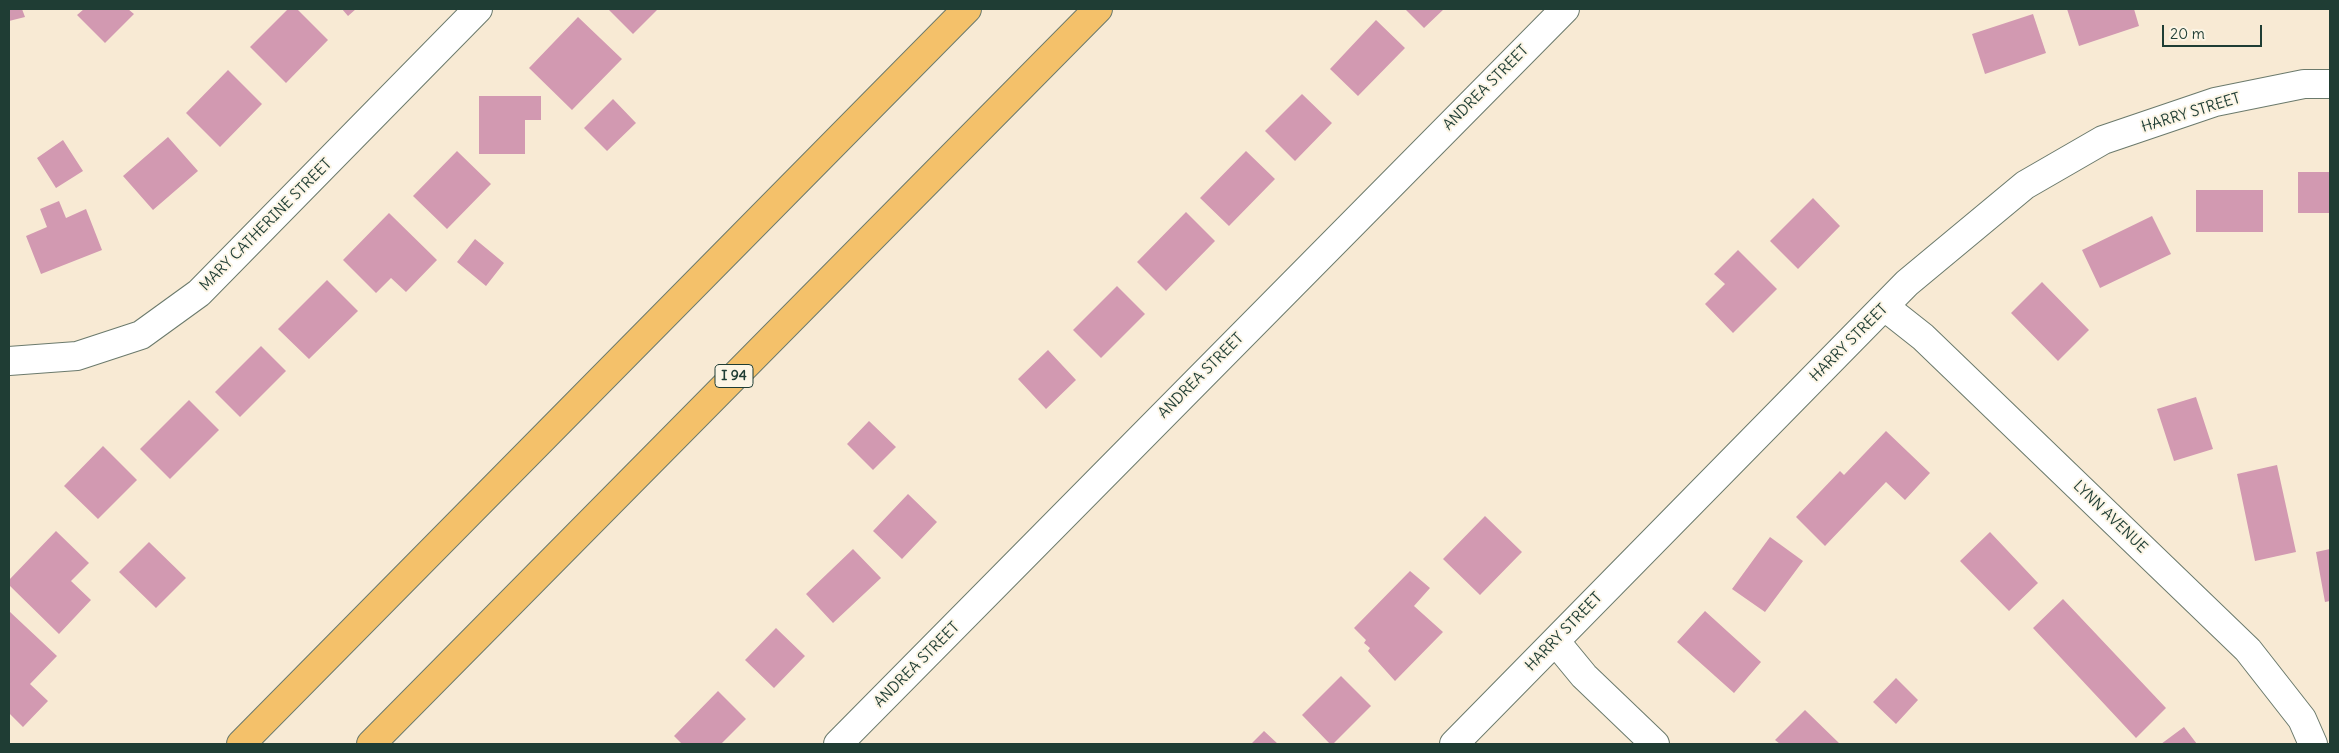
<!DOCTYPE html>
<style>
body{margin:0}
#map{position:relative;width:2339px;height:753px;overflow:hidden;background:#f8ead4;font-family:Delius,sans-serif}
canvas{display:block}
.frame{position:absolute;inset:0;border:10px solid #1f3d34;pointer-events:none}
.scale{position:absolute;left:2162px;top:25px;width:100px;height:22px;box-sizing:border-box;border:2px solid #1f3d34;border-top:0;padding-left:6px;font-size:15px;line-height:18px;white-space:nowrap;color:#1f3d34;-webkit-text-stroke:4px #fcf5e5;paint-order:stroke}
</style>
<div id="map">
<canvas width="2339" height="753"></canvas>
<div class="frame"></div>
<div class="scale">20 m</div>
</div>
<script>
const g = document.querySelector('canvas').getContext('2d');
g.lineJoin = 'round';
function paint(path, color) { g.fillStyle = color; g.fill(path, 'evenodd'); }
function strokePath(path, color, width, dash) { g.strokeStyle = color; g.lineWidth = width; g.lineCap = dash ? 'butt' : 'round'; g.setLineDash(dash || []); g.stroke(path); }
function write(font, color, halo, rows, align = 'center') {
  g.font = font + ' Delius,sans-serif'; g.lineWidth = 4; g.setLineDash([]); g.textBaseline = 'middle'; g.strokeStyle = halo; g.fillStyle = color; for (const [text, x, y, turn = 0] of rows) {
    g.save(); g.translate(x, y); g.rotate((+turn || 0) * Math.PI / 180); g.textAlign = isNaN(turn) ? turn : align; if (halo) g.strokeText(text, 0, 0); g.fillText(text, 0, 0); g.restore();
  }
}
const building = new Path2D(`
 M9,9H22L25,17L9,21Z
 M84,9H128L134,14L105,43L77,15Z
 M288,9H297L328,40L286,83L250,47Z
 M342,9H356L348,16Z
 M608,9H658L633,34Z
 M1405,9H1444L1424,28Z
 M2067,9H2134L2139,26L2079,46Z
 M2033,14L2046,53L1985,74L1972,34Z
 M578,17L622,59L572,110L529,68Z
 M1376,20L1405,48L1358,96L1330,69Z
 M228,70L262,104L220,147L186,113Z
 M1302,94L1332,123L1295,161L1265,131Z
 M479,96H541V120H525V154H479Z
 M613,99L636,123L607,151L584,128Z
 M168,137L198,171L153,210L123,176Z
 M63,140L83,171L56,188L37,158Z
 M457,151L491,184L447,229L413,196Z
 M1246,151L1275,179L1229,226L1200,198Z
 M2298,172H2330V213H2298Z
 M2196,190H2263V232H2196Z
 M1813,198L1840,226L1798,269L1770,241Z
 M59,201L66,218L86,209L102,250L41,274L26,236L47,227L40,209Z
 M1186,212L1215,241L1166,291L1137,262Z
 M389,213L437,260L406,292L391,278L376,293L343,260Z
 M2152,216L2171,254L2100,288L2082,250Z
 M475,239L504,263L486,286L457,262Z
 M1738,250L1777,289L1733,333L1705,304L1725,284L1714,274Z
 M327,280L358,311L309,359L278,329Z
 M2042,282L2089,330L2058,361L2011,313Z
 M1117,286L1145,314L1101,358L1073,330Z
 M261,346L286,371L240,417L215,392Z
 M1048,350L1076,380L1046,409L1018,379Z
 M2196,397L2213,449L2174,461L2157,409Z
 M189,400L219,430L170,479L140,449Z
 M869,421L896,447L873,470L847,444Z
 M1886,431L1930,473L1905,500L1886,482L1825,546L1796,517L1840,471L1844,475Z
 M103,446L137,480L98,519L64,486Z
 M2277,465L2296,552L2255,561L2237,474Z
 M908,494L937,522L902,559L873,531Z
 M1485,516L1522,552L1480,595L1443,559Z
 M56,531L89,563L71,581L91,600L59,634L9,585V580Z
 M1990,532L2038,583L2009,611L1960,561Z
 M1770,537L1803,561L1765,612L1732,589Z
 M149,542L186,578L156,608L119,572Z
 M853,549L881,578L833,623L806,594Z
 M2330,549V601L2325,602L2316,552Z
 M1410,571L1430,588L1414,606L1443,632L1395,681L1368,651L1370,648L1364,643L1366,640L1354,628Z
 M2063,599L2166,708L2136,738L2033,628Z
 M9,611L57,656L30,684L48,701L23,727L9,713Z
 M1705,611L1761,662L1734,693L1677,642Z
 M776,628L805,656L774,688L745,660Z
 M1341,676L1371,706L1333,744H1330L1302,715Z
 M1896,678L1918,700L1896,724L1873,702Z
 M718,691L746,719L721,744H682L674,736Z
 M1805,710L1840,744H1780L1775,740Z
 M2184,727L2197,744H2161Z
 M1264,731L1278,744H1251Z`);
const street = new Path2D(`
 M1885,307L1923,337L2248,650L2302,719L2313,744
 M9,361L77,356L141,335L199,293L478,9
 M1556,642L1584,676L1655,744
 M838,744L1565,9
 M1454,744L1907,283L2025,185L2103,140L2215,102L2304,84H2330`);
const highway = new Path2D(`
 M241,744L967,9
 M371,744L1098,9`);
const shields = [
 [734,376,38]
];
const shieldNames = [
 ["I 94",734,376]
];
const streetNames = [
 ["ANDREA STREET",1486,88,-45],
 ["HARRY STREET",2191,113,-17],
 ["MARY CATHERINE STREET",266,225,-45],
 ["HARRY STREET",1849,343,-45],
 ["ANDREA STREET",1201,376,-45],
 ["LYNN AVENUE",2110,517,44],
 ["HARRY STREET",1564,632,-46],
 ["ANDREA STREET",917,665,-45]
];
paint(building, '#d299b1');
strokePath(street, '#6b7a6c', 30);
strokePath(highway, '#6b7a6c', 30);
strokePath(street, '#fff', 28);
strokePath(highway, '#f4c16a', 28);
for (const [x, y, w] of shields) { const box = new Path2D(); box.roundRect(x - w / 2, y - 11.5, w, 23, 4); g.fillStyle = '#fcf5e5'; g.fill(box); strokePath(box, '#1f3d34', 1); }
write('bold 14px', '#1f3d34', null, shieldNames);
write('15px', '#1f3d34', '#fcf5e5', streetNames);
</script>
